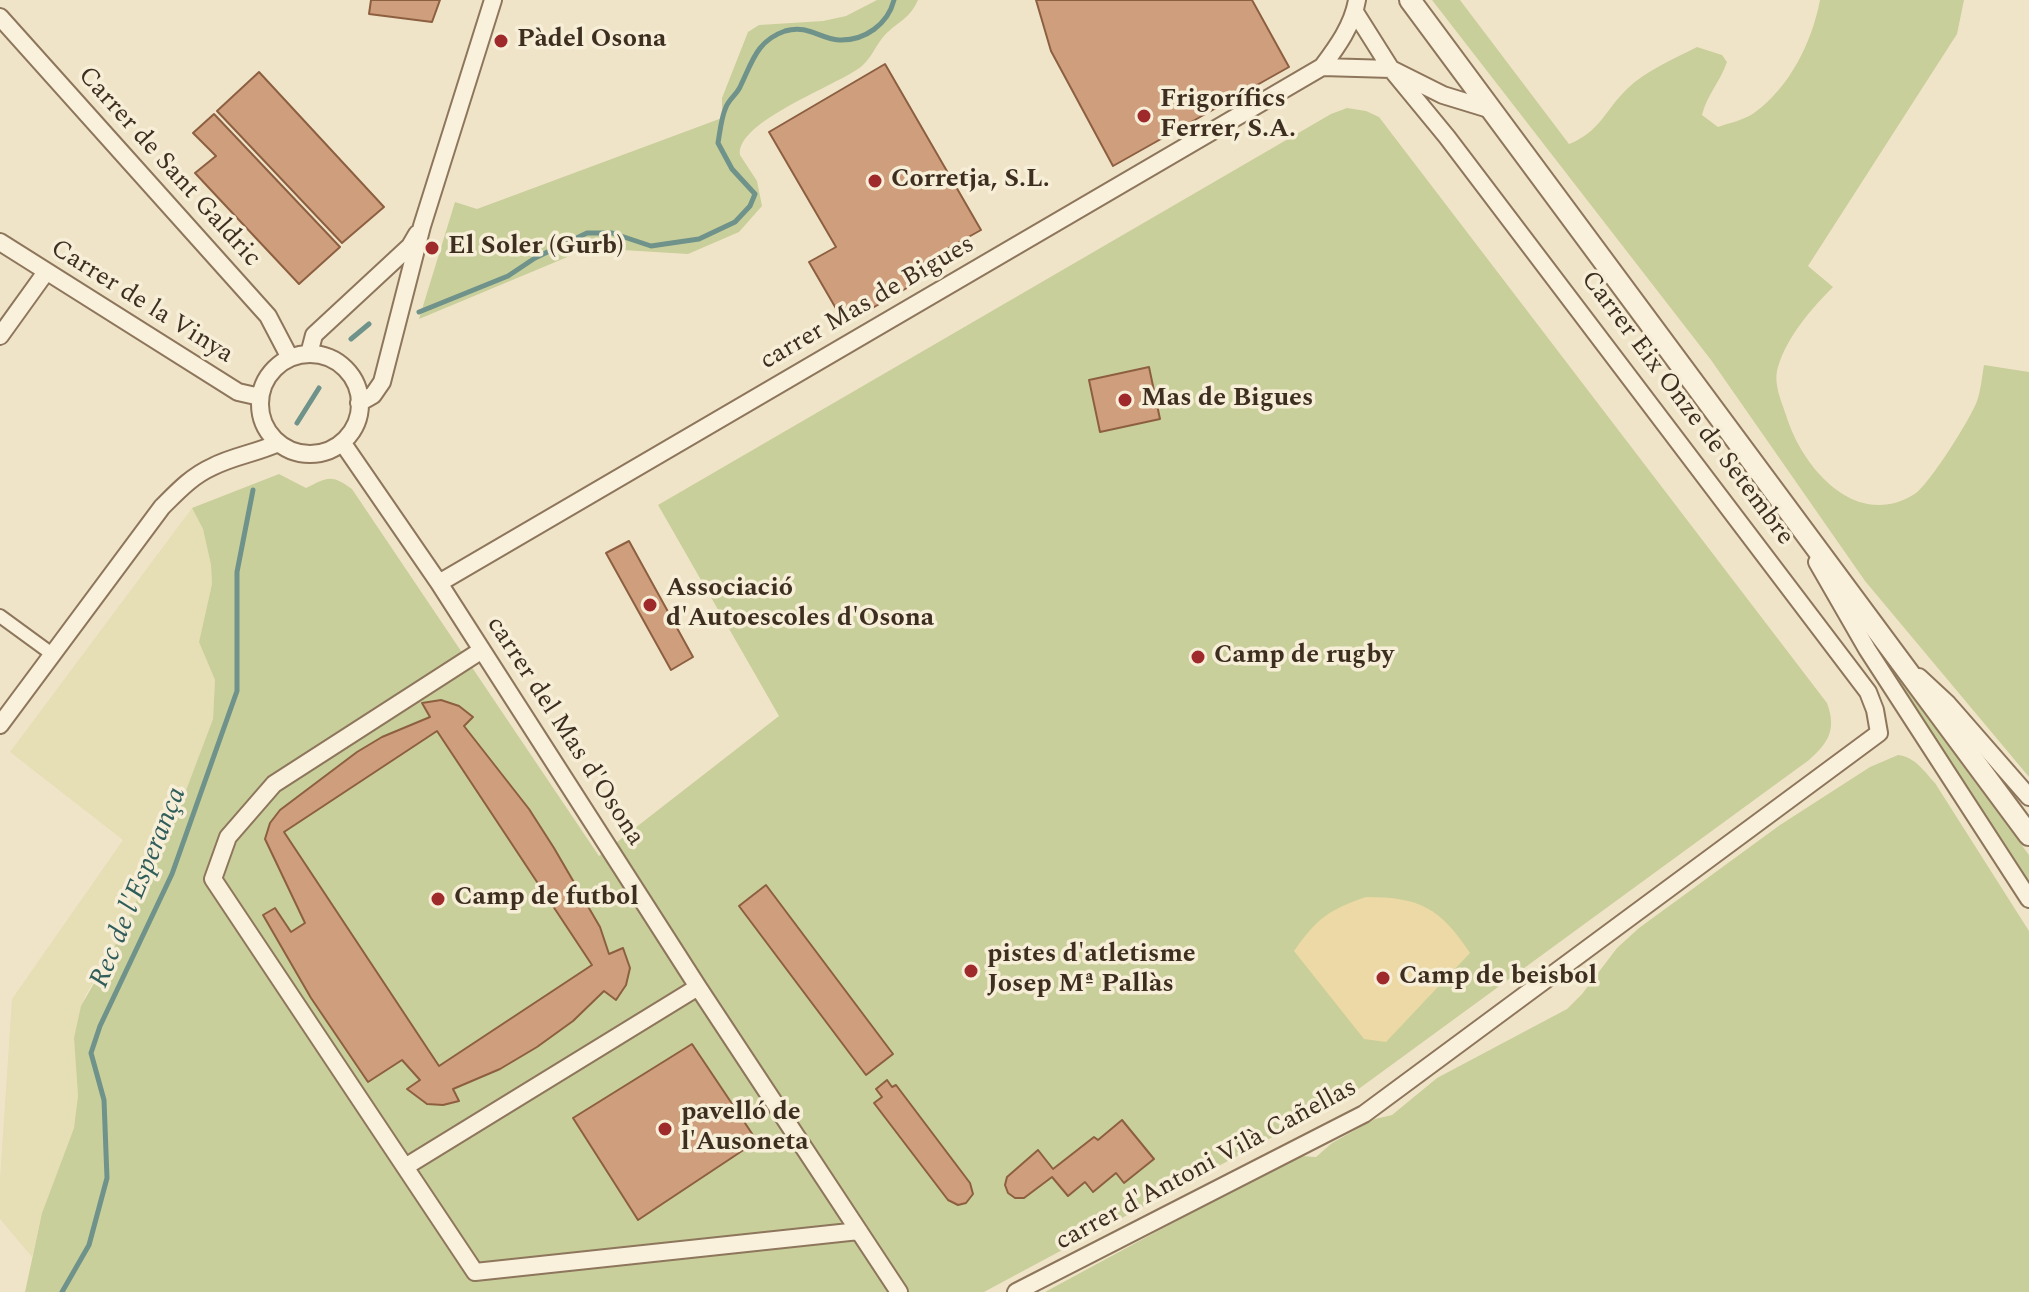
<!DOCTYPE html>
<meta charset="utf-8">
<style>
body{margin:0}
canvas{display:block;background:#f0e4c8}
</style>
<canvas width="2029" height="1292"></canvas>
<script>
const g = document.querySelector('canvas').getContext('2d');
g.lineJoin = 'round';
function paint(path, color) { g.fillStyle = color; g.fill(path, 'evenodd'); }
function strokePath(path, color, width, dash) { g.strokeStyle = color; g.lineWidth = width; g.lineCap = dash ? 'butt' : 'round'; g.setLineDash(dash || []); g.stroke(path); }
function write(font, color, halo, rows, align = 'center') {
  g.font = font + ' Spectral,serif'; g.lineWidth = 7; g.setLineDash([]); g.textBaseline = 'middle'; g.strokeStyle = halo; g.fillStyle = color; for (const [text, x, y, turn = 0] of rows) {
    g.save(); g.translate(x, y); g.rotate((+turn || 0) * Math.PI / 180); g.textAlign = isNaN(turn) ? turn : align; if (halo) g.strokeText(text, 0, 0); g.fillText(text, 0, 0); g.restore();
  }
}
const farmland = new Path2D(`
 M192,508L203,529L211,565L212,584L199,642L215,680L213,719L174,822L113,950L85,996L74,1038L78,1096L74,1128L42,1213L32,1257L0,1219V1179L12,999L123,840L10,752Z`);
const green = new Path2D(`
 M877,0H918C909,20 898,21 884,36C876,45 872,57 862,66C837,86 736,121 740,155L757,181L762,206L739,232L688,254L589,248L419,319L455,202L477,209L722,118V98L748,32L759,25L823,21L846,16Z
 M1432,0H1460L1569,144C1600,132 1605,110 1627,89C1645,71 1674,59 1697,47L1722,55L1727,62C1720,82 1707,95 1702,115L1718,127C1729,123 1744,120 1754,113C1790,87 1812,42 1820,0H1964L1957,34L1808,266L1833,287C1811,309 1787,337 1778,367C1773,383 1781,400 1786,415C1802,468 1857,532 1916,493C1930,483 1971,418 1977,401C1981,390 1982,376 1984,365L2029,372V777L1865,581L1711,360Z
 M1347,108L1366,111L1379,117L1827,703C1837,730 1828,743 1809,760L1349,1096L984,1292H25L42,1213L74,1128L78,1096L74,1038L81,1006L113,950L174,822L213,719L215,680L199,642L212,584L211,565L203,529L192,508L279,474L306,488C328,477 331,474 352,489L599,856L779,716L658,505L1331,114Z
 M1881,655L2029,855V882Z
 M1898,755C1915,757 1924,771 1935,783L2029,931V1292H1045L1287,1161L1302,1156L1316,1157L1332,1143L1375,1119L1392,1115L1437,1078L1567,1009L1582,994L1617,948L1639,928L1780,825L1870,767Z`);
const sand = new Path2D(`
 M1366,897C1420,897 1440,908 1470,953L1386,1042L1364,1039L1294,951C1316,919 1330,909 1366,897Z`);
const stream = new Path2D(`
 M419,312L508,276L535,258L587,233H612L651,246L699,239L735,222L750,206L755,194L732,169L718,143C720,132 721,118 726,107C729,99 737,94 740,87C752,63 756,41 785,31C808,24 820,39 839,40C865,41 888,24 894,0
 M351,339L369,324
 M297,423L319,388
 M62,1292L89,1245L107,1178L104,1100L91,1053L100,1026L172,874L237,691V572L253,490`);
const building = new Path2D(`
 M371,0H440L432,22L369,14Z
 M1036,0H1252L1289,67L1113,166L1051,51Z
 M885,64L981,230L929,259L936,271L845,324L809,262L836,247L769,132Z
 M259,72L384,207L342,243L217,111Z
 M214,114L340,247L299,284L195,173L216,156L193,133Z
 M1149,367L1160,419L1100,432L1089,380Z
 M629,541L693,657L671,670L606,553Z
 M441,700L459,706L473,717L464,726L529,809L554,848L600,927L609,954L623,948L630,968L626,985L616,1000L604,991L573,1021L537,1047L500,1069L453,1089L459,1101L443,1105L427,1104L407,1089L420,1080L402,1060L368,1082L311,998L263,915L275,908L291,932L305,923L265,839L270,823L280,810L357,752L382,737L430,717L422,703ZM437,731L592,965L439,1066L284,832Z
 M766,885L893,1054L866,1075L739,906Z
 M692,1044L757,1141L638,1220L573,1118Z
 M887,1080L892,1087L896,1085L970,1183L973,1194L966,1203L958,1205L948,1200L874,1103L882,1097L876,1089Z
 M1122,1120L1154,1159L1124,1183L1116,1173L1093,1192L1085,1182L1068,1196L1052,1177L1024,1198H1015L1008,1193L1005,1185L1007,1177L1038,1150L1053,1169L1094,1137L1098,1140Z`);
const pedestrian = new Path2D(`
 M0,616L52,654`);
const minor = new Path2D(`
 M0,17L268,316L290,358
 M1322,67L1391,69L1443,95L1492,110
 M0,242L238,392L260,397
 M0,336L46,272
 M309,354L314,335L410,246L417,234
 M260 404a50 50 0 1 1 100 0a50 50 0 1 1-100 0Z
 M359,403L373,395L382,382L422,226L493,0
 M342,442L439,583L698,987L899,1292
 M1817,562L1867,649L2029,899
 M439,583L1322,67C1337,47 1353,25 1357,0
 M482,650L274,784L228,837L213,879L475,1272L859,1231
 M1919,677L1947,703L2029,797
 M0,725L162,507C178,491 192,476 212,467C233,456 257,453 278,443
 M405,1167L698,987
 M1016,1292L1364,1114L1879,733L1875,710L1868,692L1447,137L1391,69L1355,12`);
const tertiary = new Path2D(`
 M1410,0L2029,835`);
const markers = [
 [501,41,8,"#9e2a2b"],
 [1144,116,8,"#9e2a2b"],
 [875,181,8,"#9e2a2b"],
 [432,248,8,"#9e2a2b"],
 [1125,400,8,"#9e2a2b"],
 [650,605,8,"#9e2a2b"],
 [1198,657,8,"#9e2a2b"],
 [438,899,8,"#9e2a2b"],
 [971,971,8,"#9e2a2b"],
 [1383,978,8,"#9e2a2b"],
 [665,1129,8,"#9e2a2b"]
];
const poiNames = [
 ["Pàdel Osona",517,41],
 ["Frigorífics",1160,101],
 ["Ferrer, S.A.",1160,131],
 ["Corretja, S.L.",891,181],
 ["El Soler (Gurb)",448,248],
 ["Mas de Bigues",1141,400],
 ["Associació",666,590],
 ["d'Autoescoles d'Osona",666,620],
 ["Camp de rugby",1214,657],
 ["Camp de futbol",454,899],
 ["pistes d'atletisme",987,956],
 ["Josep Mª Pallàs",987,986],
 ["Camp de beisbol",1399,978],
 ["pavelló de",681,1114],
 ["l'Ausoneta",681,1144]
];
const streetNames = [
 ["Carrer de Sant Galdric",168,168,48],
 ["Carrer de la Vinya",141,303,32],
 ["carrer Mas de Bigues",868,304,-30],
 ["Carrer Eix Onze de Setembre",1686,409,53],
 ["carrer del Mas d'Osona",564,732,57],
 ["carrer d'Antoni Vilà Cañellas",1207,1166,-28]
];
const waterNames = [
 ["Rec de l'Esperança",140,888,-68]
];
paint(farmland, '#e6deb5');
paint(green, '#c9cf9b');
paint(sand, '#ecd9a5');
strokePath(stream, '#6f938a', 5);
paint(building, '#cf9f7d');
strokePath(building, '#8d5f41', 2);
strokePath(pedestrian, '#8d765c', 16);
strokePath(minor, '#8d765c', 20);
strokePath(tertiary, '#8d765c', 24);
strokePath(pedestrian, '#faf1dc', 12);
strokePath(minor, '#faf1dc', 16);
strokePath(tertiary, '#faf1dc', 20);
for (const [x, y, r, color] of markers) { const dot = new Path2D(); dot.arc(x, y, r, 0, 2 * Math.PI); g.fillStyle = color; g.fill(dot); strokePath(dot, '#f7eed8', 3); }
write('bold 26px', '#3d2e20', '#f7eed8', poiNames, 'left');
write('26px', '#3d2e20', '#f7eed8', streetNames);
write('italic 28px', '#2f5d5a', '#f7eed8', waterNames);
</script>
